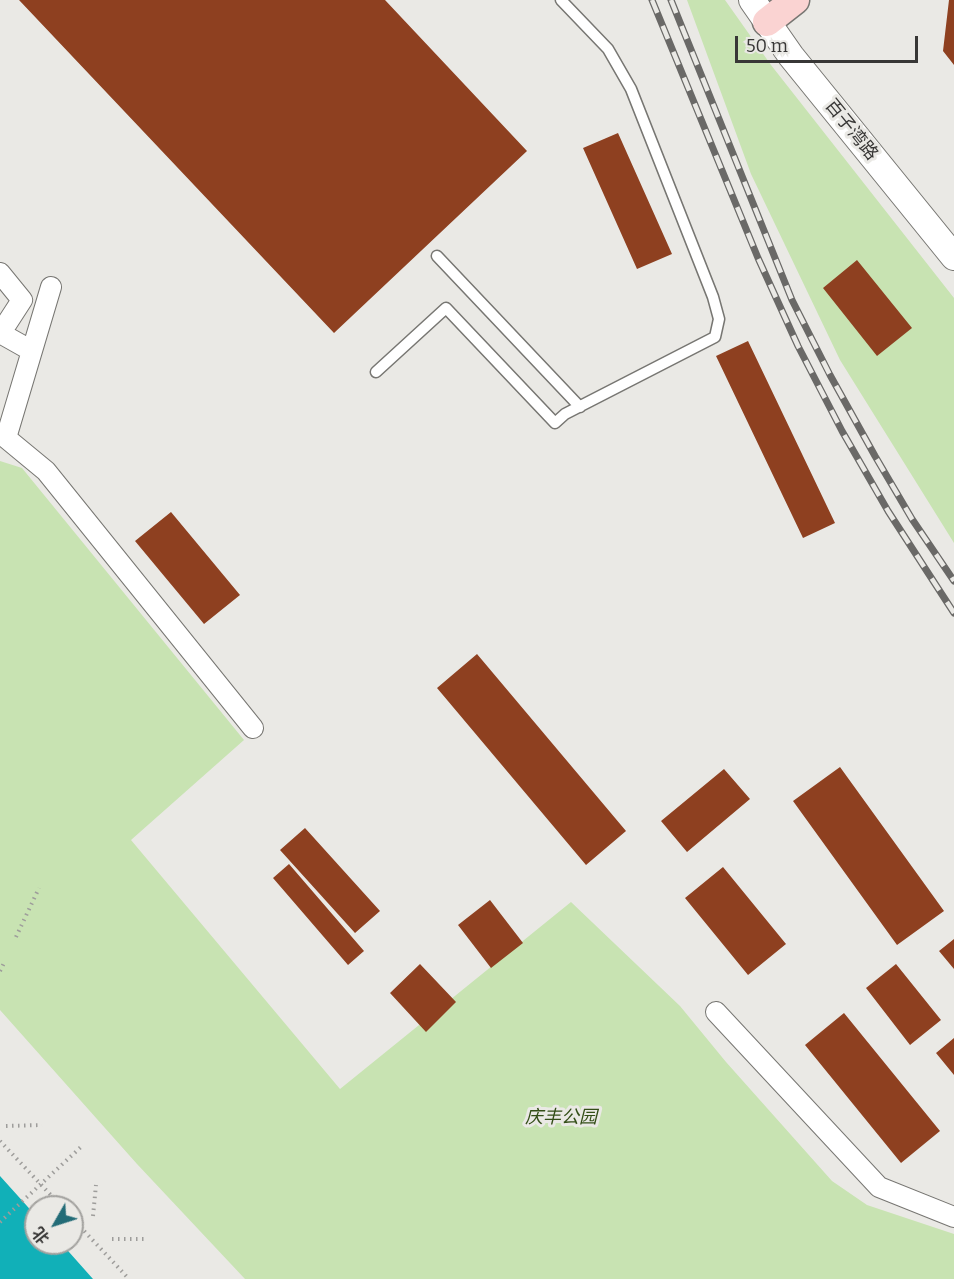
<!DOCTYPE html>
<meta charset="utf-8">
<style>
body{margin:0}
#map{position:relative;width:954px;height:1279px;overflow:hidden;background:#eae9e5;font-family:Bitter,"Noto Sans SC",serif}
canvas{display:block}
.north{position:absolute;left:24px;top:1195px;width:60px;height:60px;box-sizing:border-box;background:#eae9e5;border:2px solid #a3a29f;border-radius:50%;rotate:231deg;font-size:16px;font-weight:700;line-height:24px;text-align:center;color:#383736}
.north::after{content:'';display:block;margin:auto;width:21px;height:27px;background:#236c77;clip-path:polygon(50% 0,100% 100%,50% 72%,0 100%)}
.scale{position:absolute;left:735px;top:36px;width:183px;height:27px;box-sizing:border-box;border:3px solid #383736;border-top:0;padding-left:8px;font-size:18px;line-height:21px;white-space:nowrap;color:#383736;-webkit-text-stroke:4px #eae9e5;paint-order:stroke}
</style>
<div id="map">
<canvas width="954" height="1279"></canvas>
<div class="north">北</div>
<div class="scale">50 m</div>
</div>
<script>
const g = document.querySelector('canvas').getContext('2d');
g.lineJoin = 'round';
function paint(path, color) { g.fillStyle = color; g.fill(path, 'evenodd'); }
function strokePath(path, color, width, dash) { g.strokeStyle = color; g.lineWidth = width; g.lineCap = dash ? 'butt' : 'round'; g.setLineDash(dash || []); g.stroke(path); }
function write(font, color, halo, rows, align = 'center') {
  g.font = font + ' Bitter,"Noto Sans SC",serif'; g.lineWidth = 6; g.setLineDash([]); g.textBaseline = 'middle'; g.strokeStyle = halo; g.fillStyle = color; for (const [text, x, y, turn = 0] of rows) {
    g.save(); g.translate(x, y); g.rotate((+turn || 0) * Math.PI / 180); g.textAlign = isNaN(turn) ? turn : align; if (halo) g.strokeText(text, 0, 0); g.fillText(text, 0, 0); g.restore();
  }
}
const green = new Path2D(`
 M687,0H725L771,65L954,298V543L840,360L751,174Z
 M0,461L22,468L244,740L131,840L340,1089L571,902L680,1006L726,1062L832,1181L867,1205L954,1234V1279H245L137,1164L0,1010Z`);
const water = new Path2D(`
 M0,1176L36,1216V1243H61L93,1279H0Z`);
const building = new Path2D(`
 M19,0H385L527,151L334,333Z
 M949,0H954V65L943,51Z
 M618,133L672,254L637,269L583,148Z
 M857,260L912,328L877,356L823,288Z
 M748,341L835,523L803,538L716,356Z
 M171,512L240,595L204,624L135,541Z
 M477,654L626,831L586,865L437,688Z
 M840,767L944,911L897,945L793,801Z
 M724,769L750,799L687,852L661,821Z
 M305,828L380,911L355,933L280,850Z
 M289,864L364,951L348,965L273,878Z
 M723,867L786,944L748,975L685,898Z
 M490,900L523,943L491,968L458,925Z
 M954,939V969L939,951Z
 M420,964L456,1002L426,1032L390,993Z
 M896,964L941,1020L910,1045L866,988Z
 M844,1013L940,1131L901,1163L805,1045Z
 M954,1038V1075L936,1053Z`);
const path = new Path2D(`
 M16,937L39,888
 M0,971L4,963
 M6,1126L42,1125
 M0,1141L62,1207
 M93,1216L96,1185
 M72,1218L129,1279
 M112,1239H147`);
const service = new Path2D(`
 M437,256L580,407
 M376,372L446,308L555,423L565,414L715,337L719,319L713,297L631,89L608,49L561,0`);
const minor = new Path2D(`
 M0,273L22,300L0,334
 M51,287L6,438L46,471L253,728
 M0,333L32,351
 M716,1012L879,1187L954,1217`);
const tertiary = new Path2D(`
 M752,0L791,56L954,257`);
const secondary = new Path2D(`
 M767,22L795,0`);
const rail = new Path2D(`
 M652,0L758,258L798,346L842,431L888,511L954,613
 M671,0L792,300L830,375L875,456L912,519L954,581`);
const pathBridge = new Path2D(`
 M0,1222L82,1146`);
const streetNames = [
 ["百子湾路",851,130,51]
];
const parkNames = [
 ["庆丰公园",561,1118]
];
paint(green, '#c8e3b2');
paint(water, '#11b0b8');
paint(building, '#8e4020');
strokePath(service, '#777672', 13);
strokePath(minor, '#777672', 22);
strokePath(tertiary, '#777672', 28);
strokePath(secondary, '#777672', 31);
strokePath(path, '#9e9d9b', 4, [1.5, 4.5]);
strokePath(service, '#fff', 10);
strokePath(minor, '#fff', 20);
strokePath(tertiary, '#fff', 26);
strokePath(secondary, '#fad3d2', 28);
strokePath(rail, '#6a6967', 7);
strokePath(rail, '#eae9e5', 4.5, [14]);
strokePath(pathBridge, '#9e9d9b', 4, [1.5, 4.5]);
write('18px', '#383736', '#eae9e5', streetNames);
write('italic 18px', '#334e17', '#eae9e5', parkNames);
</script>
